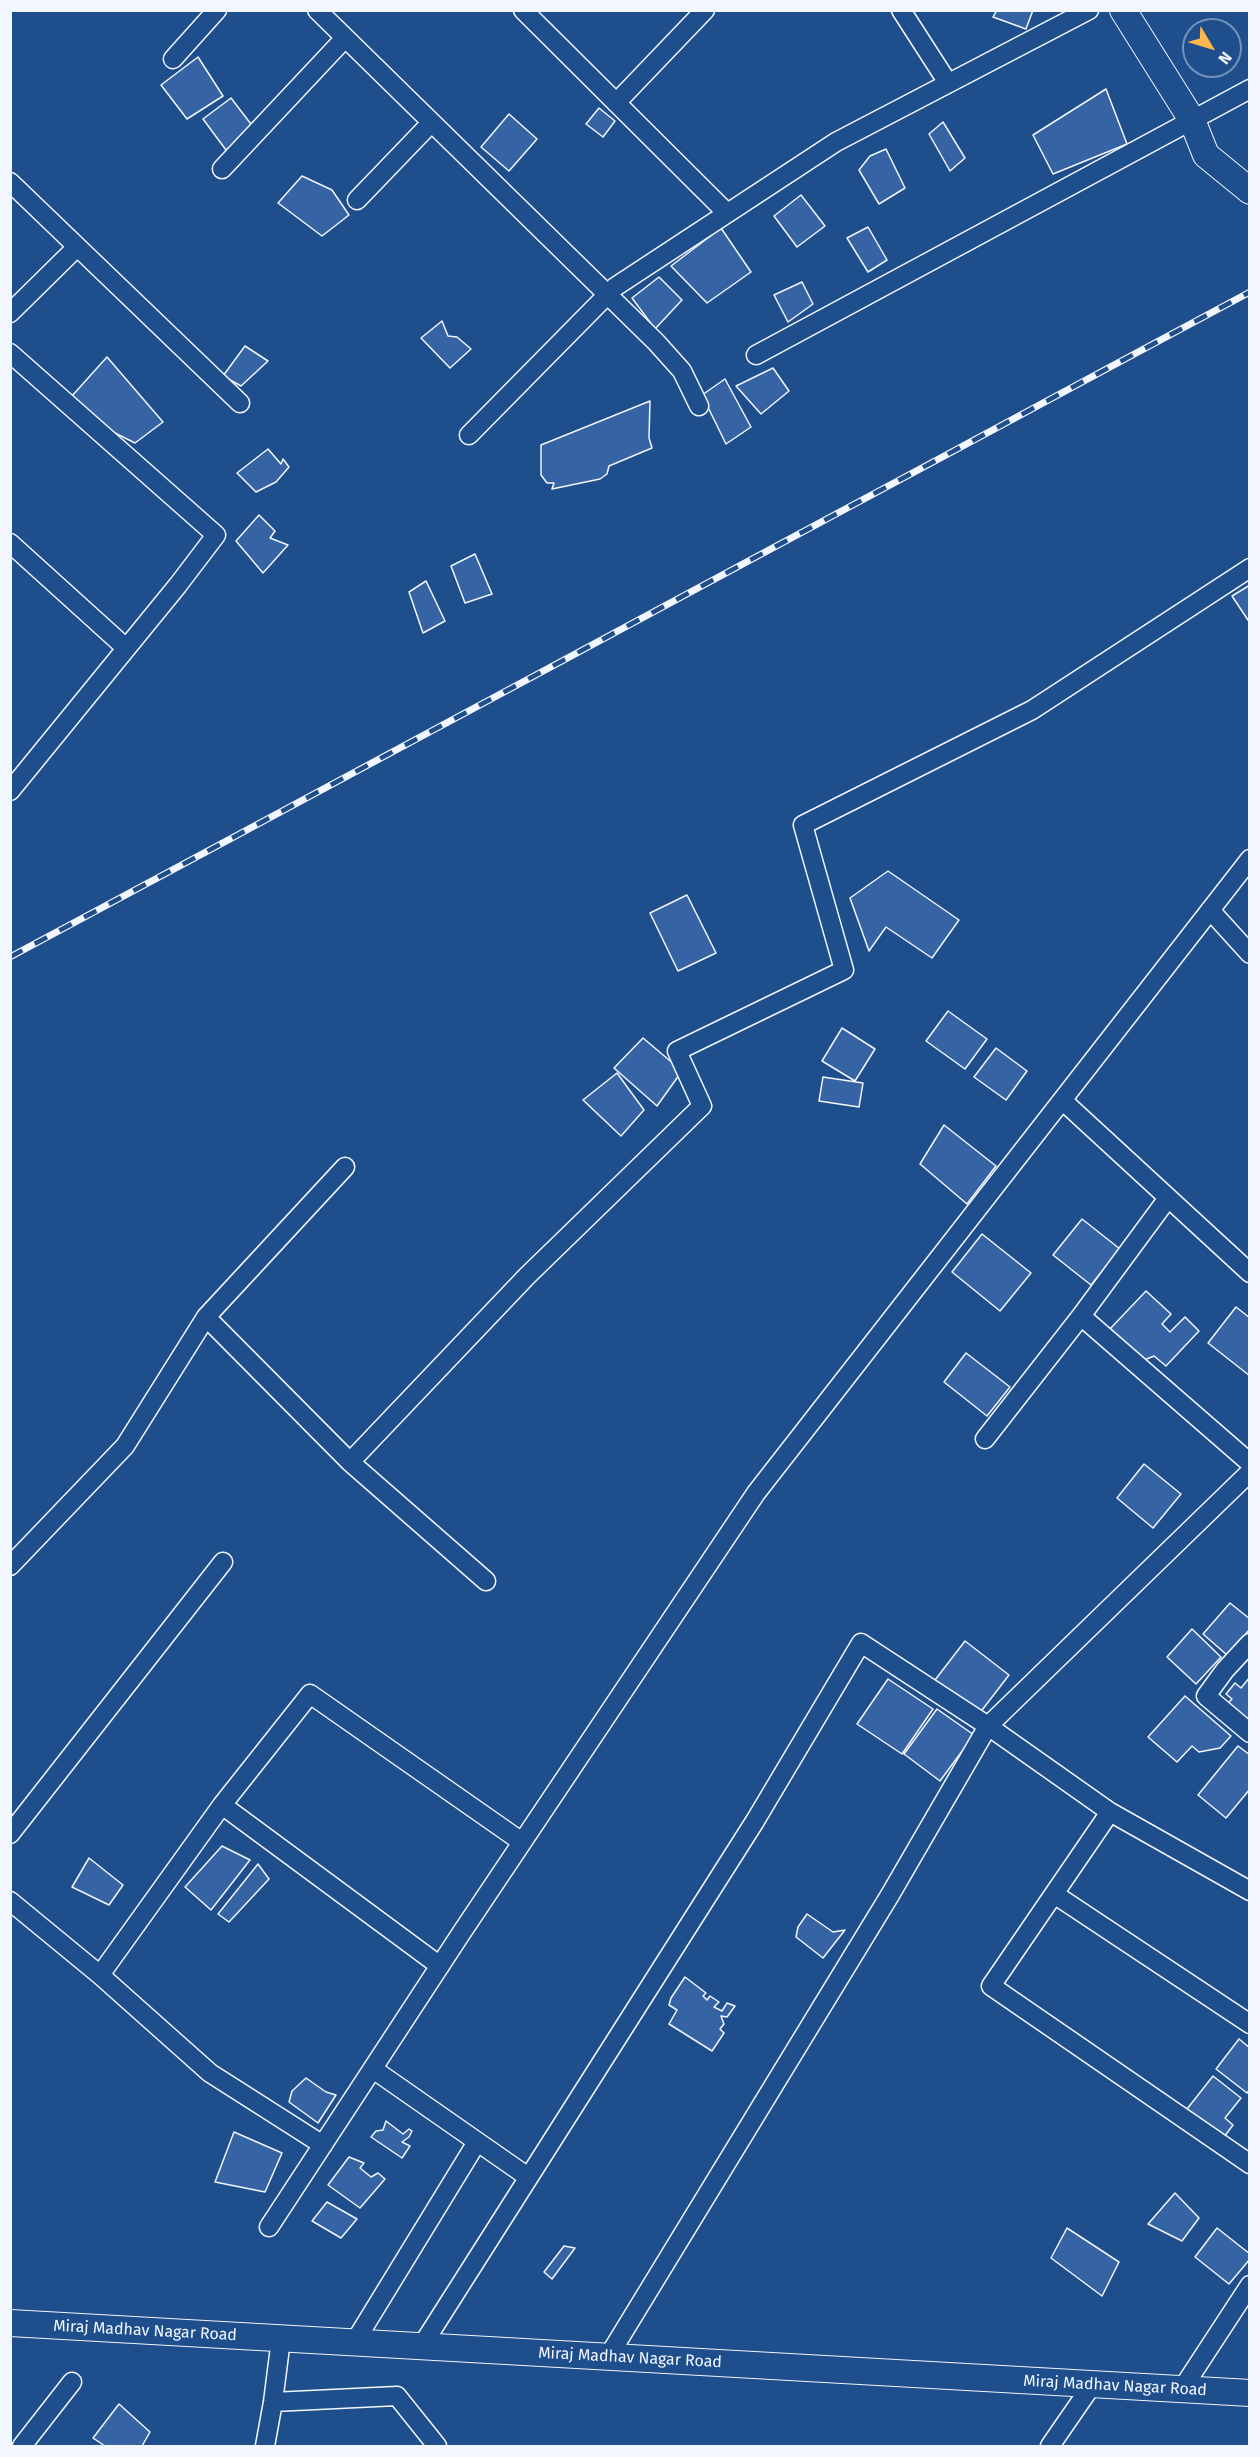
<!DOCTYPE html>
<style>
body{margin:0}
#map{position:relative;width:1260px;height:2457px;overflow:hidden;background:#1f4e8c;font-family:"Fira Sans",sans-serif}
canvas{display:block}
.frame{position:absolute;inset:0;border:12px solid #f2f6ff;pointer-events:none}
.north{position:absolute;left:1182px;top:18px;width:60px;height:60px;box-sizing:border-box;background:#1f4e8c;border:2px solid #7391ba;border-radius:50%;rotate:128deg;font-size:16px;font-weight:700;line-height:24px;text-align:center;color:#f2f6ff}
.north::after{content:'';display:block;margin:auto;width:21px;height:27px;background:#ffb74d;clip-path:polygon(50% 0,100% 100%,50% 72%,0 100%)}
</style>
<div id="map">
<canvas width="1260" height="2457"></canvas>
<div class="frame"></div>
<div class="north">N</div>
</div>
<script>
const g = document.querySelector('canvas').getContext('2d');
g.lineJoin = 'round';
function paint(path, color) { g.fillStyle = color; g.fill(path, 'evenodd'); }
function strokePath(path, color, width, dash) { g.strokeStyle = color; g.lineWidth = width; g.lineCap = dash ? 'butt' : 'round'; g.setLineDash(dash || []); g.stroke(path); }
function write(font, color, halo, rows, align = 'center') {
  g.font = font + ' "Fira Sans",sans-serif'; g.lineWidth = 4.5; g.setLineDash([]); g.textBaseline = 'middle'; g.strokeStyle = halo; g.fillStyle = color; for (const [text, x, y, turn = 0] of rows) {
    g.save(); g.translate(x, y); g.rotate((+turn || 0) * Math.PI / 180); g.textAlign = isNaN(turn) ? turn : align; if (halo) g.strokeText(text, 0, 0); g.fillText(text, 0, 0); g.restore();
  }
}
const building = new Path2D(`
 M997,10H1033L1026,29L993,17Z
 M198,57L223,96L187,119L161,85Z
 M1106,89L1127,144L1053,174L1033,135Z
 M231,98L254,128L226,150L203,119Z
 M599,108L615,121L603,137L586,124Z
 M509,114L537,139L509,171L481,147Z
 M943,122L965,158L950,171L929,134Z
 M886,149L905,188L879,204L859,170L870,156Z
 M302,176L332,190L349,215L322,236L278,203Z
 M801,195L825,226L797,247L774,216Z
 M868,227L887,260L868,272L847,238Z
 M721,228L751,272L707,303L671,266Z
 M659,277L682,300L655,329L632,298Z
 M802,282L813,304L788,322L774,295Z
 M442,321L448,336L457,337L471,349L450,368L421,338Z
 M245,346L268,361L241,386L223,376Z
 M107,357L163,422L135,443L103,427L71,397Z
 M773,368L789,391L761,414L736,386Z
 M725,379L751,427L726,444L702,395Z
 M650,401L649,438L652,448L609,466L607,474L600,479L552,489L554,483H547L541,475V445Z
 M268,449L281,464L283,459L289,467L276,482L256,492L237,473Z
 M259,515L275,531L270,538L288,545L263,573L236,541Z
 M475,554L492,594L465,603L451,566Z
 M426,581L445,621L423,633L409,592Z
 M1250,585V623L1232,596Z
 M888,871L959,920L932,958L886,927L869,951L850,898Z
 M687,895L716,953L678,971L650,913Z
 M948,1011L987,1039L965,1069L926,1041Z
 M842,1028L875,1049L855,1081L822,1061Z
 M643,1038L682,1071L657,1106L614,1068Z
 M996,1048L1027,1071L1006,1100L974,1077Z
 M617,1073L644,1110L621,1136L583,1100Z
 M823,1077L863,1083L859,1107L819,1101Z
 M944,1125L996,1166L967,1204L920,1164Z
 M1082,1219L1120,1249L1091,1285L1053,1255Z
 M982,1234L1031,1273L1000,1311L952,1272Z
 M1146,1291L1171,1314L1162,1324L1170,1332L1185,1317L1199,1331L1166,1366L1154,1356L1142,1361L1109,1330Z
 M1236,1307L1250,1318V1376L1208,1343Z
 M966,1353L1010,1387L987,1416L944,1382Z
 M1144,1464L1181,1494L1153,1528L1117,1498Z
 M1230,1603L1250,1619V1629L1227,1655L1203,1634Z
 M1192,1629L1221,1657L1196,1684L1167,1657Z
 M965,1641L1009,1675L979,1714L935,1680Z
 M1250,1677V1723L1227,1704L1232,1699L1226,1694L1235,1683L1241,1688Z
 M888,1679L933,1709L902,1754L857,1724Z
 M1185,1696L1231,1736L1220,1748L1199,1752L1192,1746L1177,1762L1148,1737Z
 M937,1709L974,1735L940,1781L904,1754Z
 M1238,1746L1250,1755V1789L1226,1818L1198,1795Z
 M222,1846L250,1860L211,1910L185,1887Z
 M89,1858L123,1885L109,1905L72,1887Z
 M258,1864L269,1879L229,1922L218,1914Z
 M807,1914L833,1932L845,1930L823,1958L796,1937L798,1927Z
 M685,1977L706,1993L703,1996L707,2000L710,1996L719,2002L714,2007L722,2011L727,2003L735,2006L727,2017L721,2016L724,2024L720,2029L724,2033L712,2051L669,2024L677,2010L669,2005L671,1998Z
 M1239,2039L1250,2048V2089L1247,2093L1216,2069Z
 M1213,2076L1241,2098L1225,2118L1233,2125L1224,2137L1187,2109Z
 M306,2078L326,2092L336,2095L318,2123L289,2102L292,2091Z
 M386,2121L403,2134L409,2129L412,2131L409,2137L402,2142L410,2146L402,2158L371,2137L376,2131L383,2130Z
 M234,2132L282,2153L265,2192L215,2182Z
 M349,2157L364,2163L360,2168L371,2177L378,2173L385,2179L360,2208L328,2185Z
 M1175,2193L1199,2218L1182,2241L1148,2224Z
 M327,2202L357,2219L341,2238L312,2221Z
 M1067,2228L1119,2262L1102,2296L1051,2258Z
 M1217,2228L1250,2254V2259L1229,2284L1195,2257Z
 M564,2246L575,2248L552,2279L544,2272Z
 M119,2404L150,2432L142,2446H105L93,2438Z`);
const street = new Path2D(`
 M317,10L656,342L682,371L699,406
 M523,10L727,213
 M901,10L948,83
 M173,59L217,10
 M616,103L705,10
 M222,169L345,38
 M10,182L240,403
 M357,200L431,123
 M10,313L77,247
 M10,353L216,535L178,585L10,791
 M756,355L1250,89
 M469,435L615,287L836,142L1089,10
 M10,543L126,648
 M1210,910L1250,954
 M1062,1100L1250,1273
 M1081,1316L1168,1198
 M206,1317L350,1462
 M985,1439L1081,1316L1250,1463
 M10,1566L125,1446L206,1317L345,1167
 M486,1581L350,1462L527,1276L702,1106L677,1051L844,970L803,825L1032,710L1250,568
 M1250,1643L1225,1670L1206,1696L1250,1733
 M222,1805L310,1694L522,1842
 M1110,1812L1250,1891
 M10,1834L223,1562
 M1054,1894L1250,2024
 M10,1901L100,1975
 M373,2069L528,2177
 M323,2145L210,2073L100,1975L222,1805L440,1966
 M269,2227L462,1932L756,1493L1250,859
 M354,2343L477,2142
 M421,2347L755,1821L861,1643L988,1726L1110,1812L991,1986L1250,2164
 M608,2357L890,1895L988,1726L1250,1472
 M1182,2389L1250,2285
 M273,2402L397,2396L437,2446
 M22,2446L72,2382
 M265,2446L273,2402L281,2339
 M1050,2446L1092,2385`);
const secondary = new Path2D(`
 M1123,10L1192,120L1206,155L1250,191
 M10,2323L1250,2393`);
const rail = new Path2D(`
 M10,957L1250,292`);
const streetNames = [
 ["Miraj Madhav Nagar Road",145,2331,3],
 ["Miraj Madhav Nagar Road",630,2358,3],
 ["Miraj Madhav Nagar Road",1115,2386,3]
];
paint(building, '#3563a3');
strokePath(building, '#f2f6ff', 1.5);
strokePath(street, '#f2f6ff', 21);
strokePath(secondary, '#f2f6ff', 28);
strokePath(street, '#1f4e8c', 18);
strokePath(secondary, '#1f4e8c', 26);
strokePath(rail, '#f2f6ff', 7);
strokePath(rail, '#1f4e8c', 4.5, [14]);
write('16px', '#f2f6ff', '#1f4e8c', streetNames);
</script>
